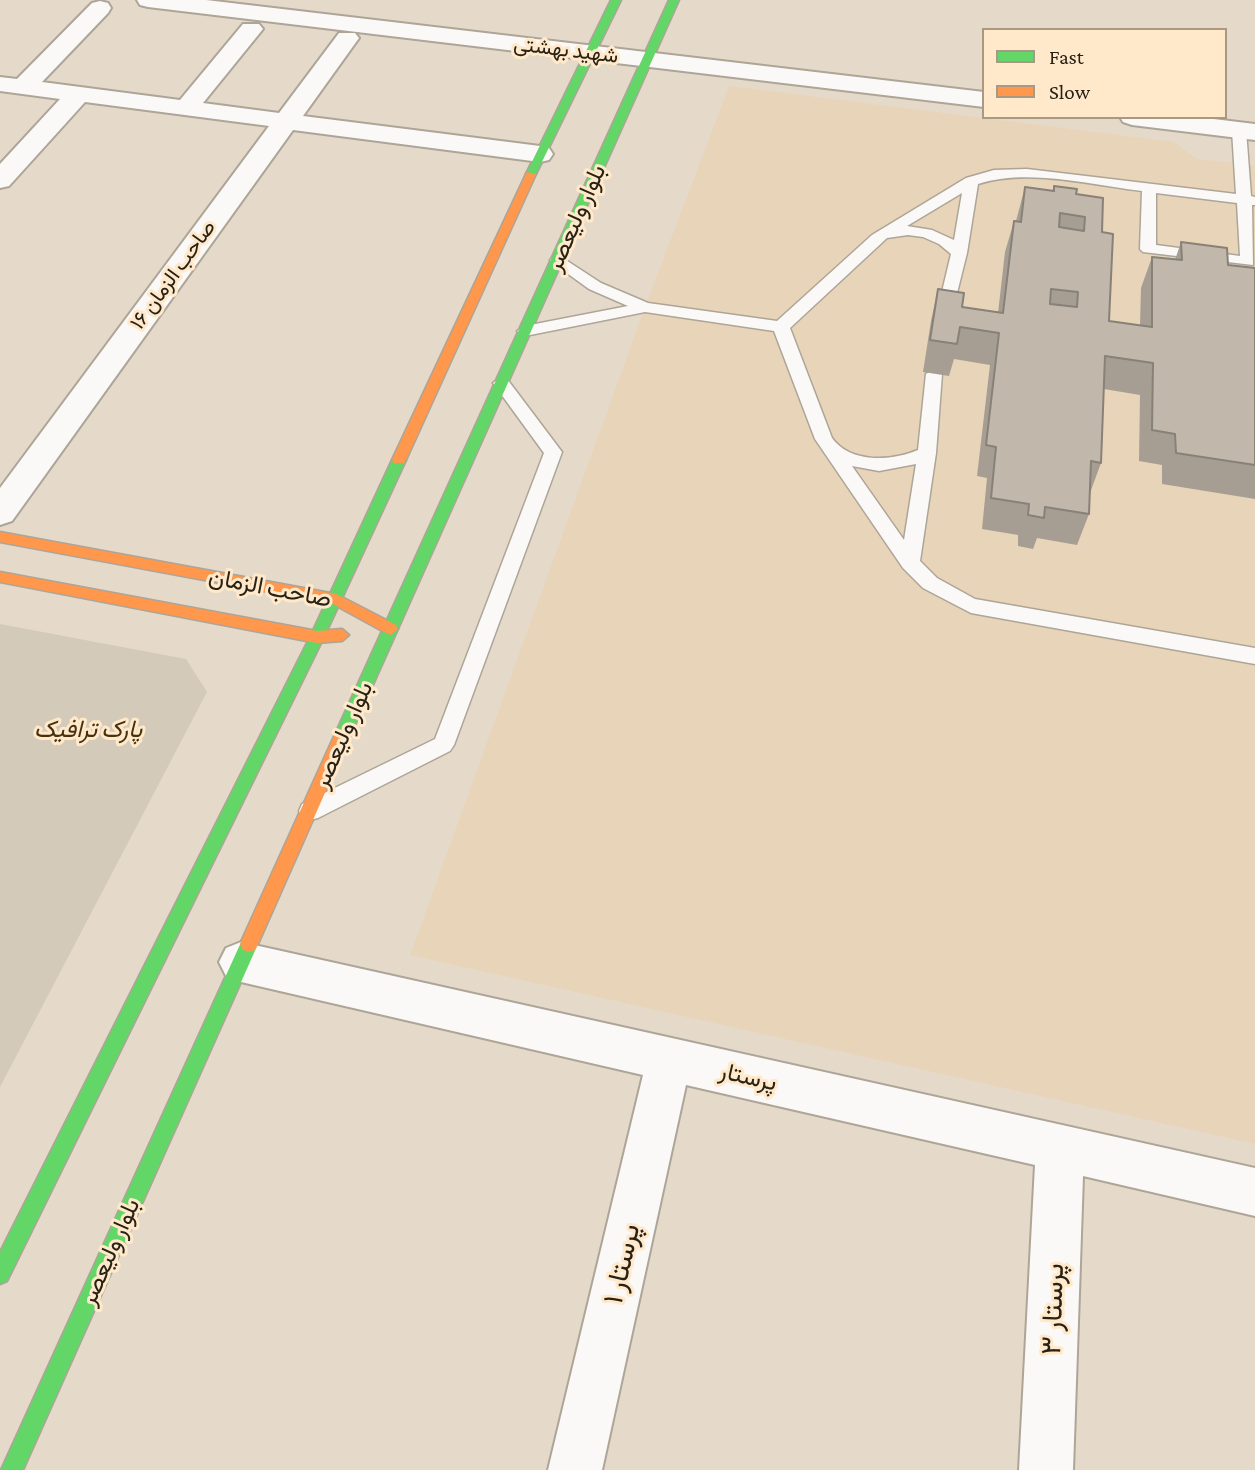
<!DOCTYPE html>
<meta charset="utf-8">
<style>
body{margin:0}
#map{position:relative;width:1255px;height:1470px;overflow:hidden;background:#e5dac9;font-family:"Crimson Pro",serif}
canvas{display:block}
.legend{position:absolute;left:982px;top:28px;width:245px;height:91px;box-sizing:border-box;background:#ffe9ca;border:2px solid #a99982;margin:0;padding:9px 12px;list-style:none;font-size:21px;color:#282115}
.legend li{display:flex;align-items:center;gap:14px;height:35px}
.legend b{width:35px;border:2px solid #a99982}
</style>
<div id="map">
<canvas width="1255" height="1470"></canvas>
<ul class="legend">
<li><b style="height:9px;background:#63d668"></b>Fast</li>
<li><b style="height:9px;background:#ff974d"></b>Slow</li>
</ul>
</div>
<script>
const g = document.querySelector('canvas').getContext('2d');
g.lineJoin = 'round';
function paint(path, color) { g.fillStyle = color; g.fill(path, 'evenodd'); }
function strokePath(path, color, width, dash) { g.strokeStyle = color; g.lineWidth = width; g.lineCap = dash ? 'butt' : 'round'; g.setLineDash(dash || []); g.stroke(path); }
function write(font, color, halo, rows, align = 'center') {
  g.font = font + ' "Crimson Pro",Vazirmatn,serif'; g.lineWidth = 6; g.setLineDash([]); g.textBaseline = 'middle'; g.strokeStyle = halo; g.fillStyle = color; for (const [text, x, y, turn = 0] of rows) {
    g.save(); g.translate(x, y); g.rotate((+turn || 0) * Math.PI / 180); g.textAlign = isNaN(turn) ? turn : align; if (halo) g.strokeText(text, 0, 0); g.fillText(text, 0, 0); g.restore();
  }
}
const built = new Path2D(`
 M729,86L1174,142L1197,159L1255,165V1144L410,955L645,307Z`);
const green = new Path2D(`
 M0,624L186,659L207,692L0,1087Z`);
const lane = new Path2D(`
 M1239,126L1246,130L1251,196L1255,197V205H1252L1253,265L1143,252L1140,249L1142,191C1090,185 1029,168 978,184L967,253L950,321H938L936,317L951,254L939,244L923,237L908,235L887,238L790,328L832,438C851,464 892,461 918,450L926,374L934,369L942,374L936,453L920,561L937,578L975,599L1255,648V664L971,613L923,588L903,568L815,439L774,331L645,312L525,336L517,331L525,326L628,306L589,289L553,263L550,260L553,257L558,255L601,283L648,303L777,321L872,235L966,178L994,170L1027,169L1236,194L1232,130ZM962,193L954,240L932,230L907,226ZM1156,193L1237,203L1240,256L1156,245ZM916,464L904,540L852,466L879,471Z
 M501,377L507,379L562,452L454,745L450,751L318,818L310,820L302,818L299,811L302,804L435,739L544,453L493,383Z`);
const street = new Path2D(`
 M137,0H206L984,92V107L148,7L140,5Z
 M100,1L108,3L111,8L108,13L42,82L180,100L243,24H259L263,29L203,103L279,113L339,33H355L359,38L303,116L540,146L549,148L553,154L549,160L540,162L293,130L12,521L0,525V488L269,126L85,102L9,186L0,188V164L60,99L0,91V77L17,79L92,3Z
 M1120,117H1197L1255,124V140L1132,125L1123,122Z
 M241,942L1255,1168V1216L1083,1176L1073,1470H1019L1035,1165L686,1085L602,1470H548L643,1075L241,982L226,976L219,962L226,948Z`);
const fast = new Path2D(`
 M611,0H621L536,174L527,176L526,174Z
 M669,0H679L351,734L349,738H337L335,734Z
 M399,455L406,460L324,637L7,1281L0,1284V1252L310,637L392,460Z
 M249,936L255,938L258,944L23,1470H1L243,938Z`);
const slow = new Path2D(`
 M527,172L536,174L406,460L404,463H394L392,460Z
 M0,532L336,594L396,625L398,629L391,635L386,633L333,604L0,542Z
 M0,572L317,631L342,629L349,635L342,641L317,643L0,582Z
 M343,728L349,730L351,734L258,944L255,950L249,952L243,950L240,944L335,734L337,730Z`);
const wall = new Path2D(`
 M1054,186L1076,194L1102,232L1109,321L1140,325L1141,288L1152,257L1175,260L1181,242L1228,265L1255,268V499L1162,484V465L1139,461L1140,395L1104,389L1101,463L1090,493L1089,514L1077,545L1037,538L1033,549L1018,546V535L982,529L987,478L977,476L990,365L954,359L949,376L923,372L931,321L938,289L962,307L998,313L1005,252L1014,221H1016L1025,187L1052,191Z`);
const building = new Path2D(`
 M1054,186L1077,189L1076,194L1103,198L1102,232L1113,234L1109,321L1152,327V257L1182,260L1181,242L1227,248L1228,265L1255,268V465L1176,453L1175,434L1152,430L1153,363L1105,356L1101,463L1091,461L1089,514L1045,507L1044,518L1028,515L1029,504L991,498L996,447L986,445L999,333L960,327L957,344L930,340L938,289L964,293L962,307L1003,313L1014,221L1021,222L1025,187L1054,191ZM1060,213L1085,217L1084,231L1059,227ZM1051,289L1078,292L1077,307L1050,304Z`);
const farStreetnames = [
 ["شهید بهشتی",566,50,7],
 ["صاحب الزمان ۱۶",173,275,-54]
];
const streetNames = [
 ["بلوار ولیعصر",576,218,-66],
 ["صاحب الزمان",270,588,11],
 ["بلوار ولیعصر",343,735,-66],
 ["پرستار",748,1077,13],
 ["بلوار ولیعصر",110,1252,-66]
];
const parkNames = [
 ["پارک ترافیک",88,730]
];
const nearStreetnames = [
 ["پرستار ۱",622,1264,-77],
 ["پرستار ۳",1053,1309,-88]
];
paint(built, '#e8d4b8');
paint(green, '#d4cab9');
strokePath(lane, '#ada598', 3);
strokePath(street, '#ada598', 4);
strokePath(fast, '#ada598', 3);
strokePath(slow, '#ada598', 3);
paint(lane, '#fbf9f7');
paint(street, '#fbf9f7');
paint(fast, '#63d668');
paint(slow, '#ff974d');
paint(wall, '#a69e93');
paint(building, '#c1b8ab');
strokePath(building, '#878178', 2);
write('21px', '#282115', '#ffe9ca', farStreetnames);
write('24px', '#282115', '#ffe9ca', streetNames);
write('italic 24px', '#45310e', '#ffe9ca', parkNames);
write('28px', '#282115', '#ffe9ca', nearStreetnames);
</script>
